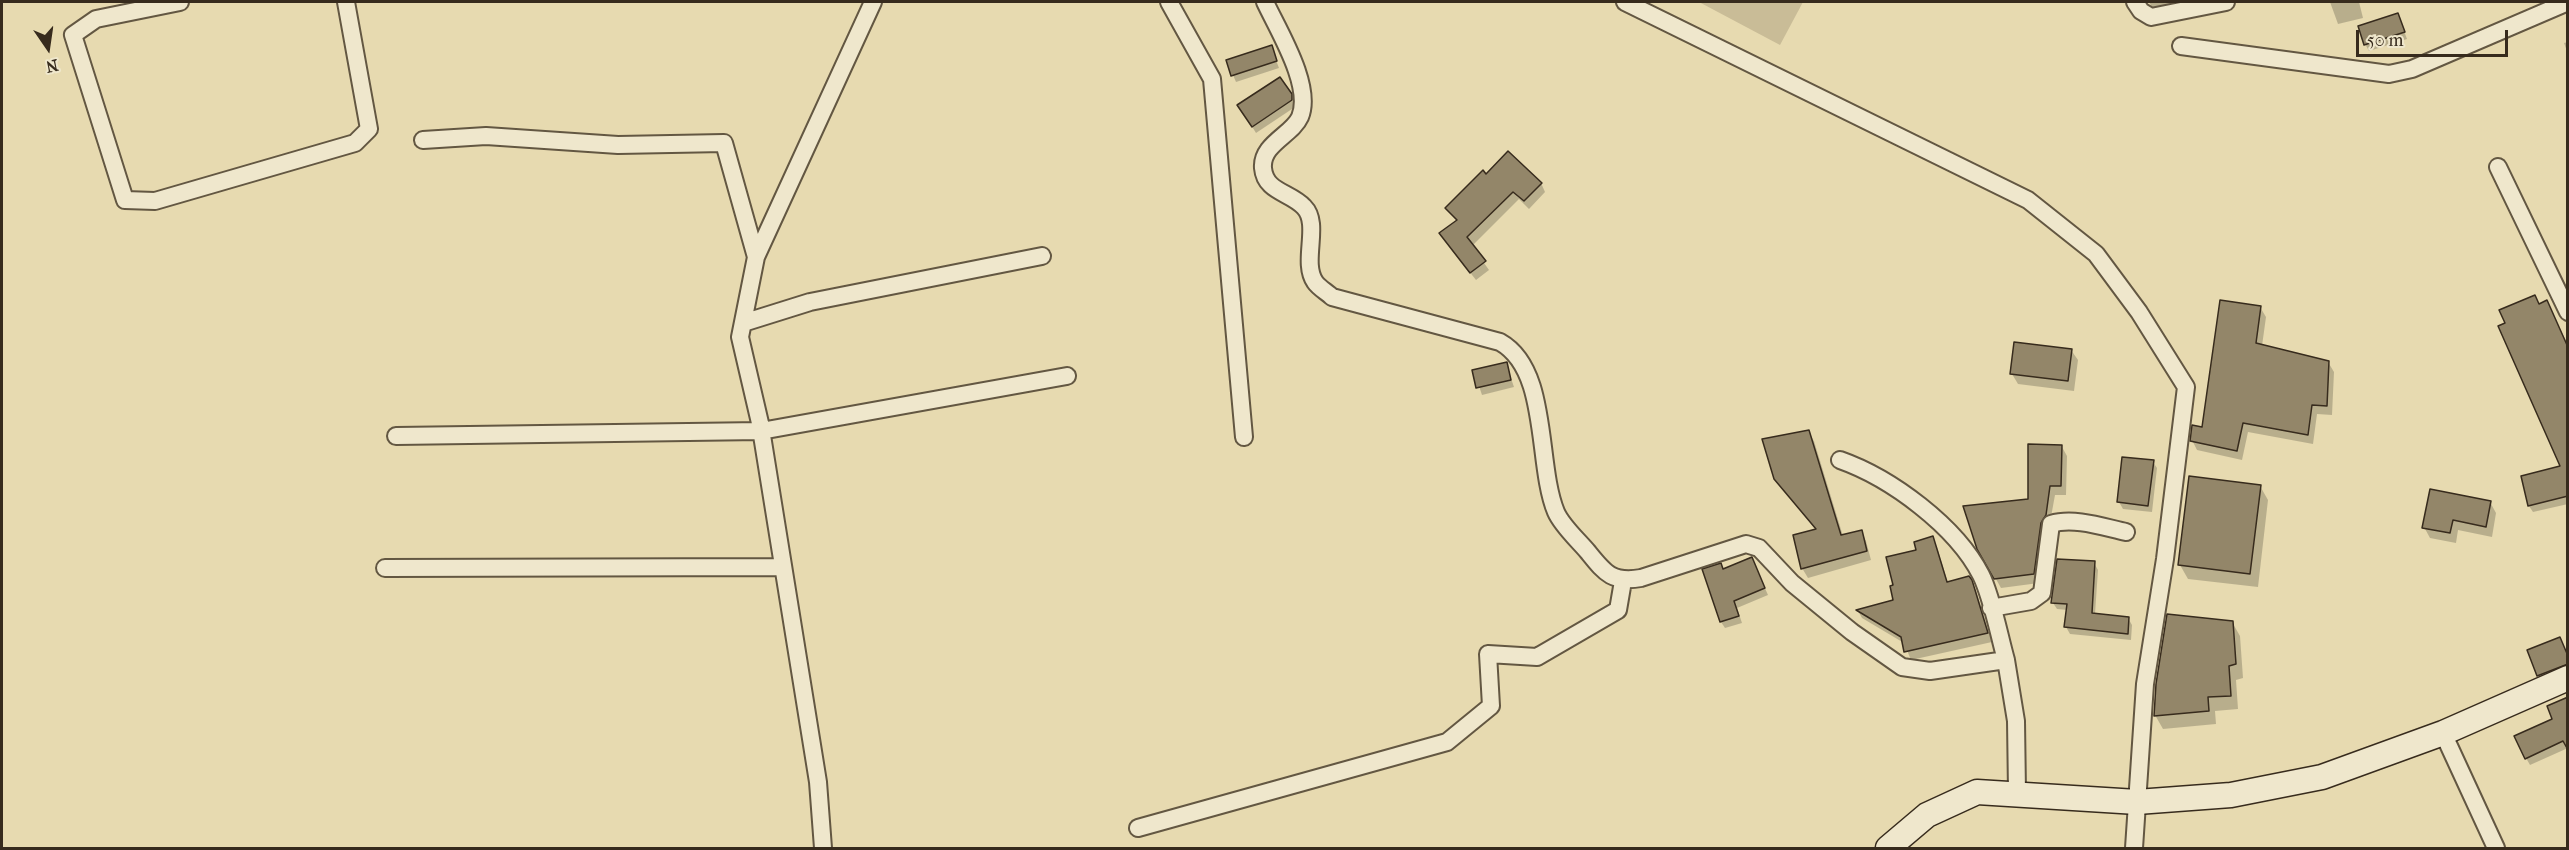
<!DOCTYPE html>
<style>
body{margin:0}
#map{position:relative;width:2569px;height:850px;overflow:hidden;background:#e7dab0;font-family:"IM FELL French Canon",serif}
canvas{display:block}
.frame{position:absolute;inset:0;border:3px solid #372b1d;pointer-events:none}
.north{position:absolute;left:18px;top:18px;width:60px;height:60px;-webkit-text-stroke:4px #efe7cc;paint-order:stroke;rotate:167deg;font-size:16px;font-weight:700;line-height:24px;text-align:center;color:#372b1d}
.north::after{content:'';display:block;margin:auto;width:21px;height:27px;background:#372b1d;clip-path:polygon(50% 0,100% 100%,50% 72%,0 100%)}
.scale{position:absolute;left:2356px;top:30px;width:152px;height:27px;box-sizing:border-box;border:3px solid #372b1d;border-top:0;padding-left:8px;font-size:18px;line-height:21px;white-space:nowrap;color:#372b1d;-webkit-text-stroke:4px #efe7cc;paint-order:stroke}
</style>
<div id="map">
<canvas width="2569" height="850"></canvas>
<div class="frame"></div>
<div class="north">N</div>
<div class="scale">50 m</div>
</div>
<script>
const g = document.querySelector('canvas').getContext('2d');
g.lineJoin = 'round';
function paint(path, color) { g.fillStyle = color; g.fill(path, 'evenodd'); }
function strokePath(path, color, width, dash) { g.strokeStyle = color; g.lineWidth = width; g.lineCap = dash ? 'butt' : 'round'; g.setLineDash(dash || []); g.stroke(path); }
const green = new Path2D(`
 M1699,2H1803L1780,45Z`);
const shadow = new Path2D(`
 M2149,2H2187L2156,14Z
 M2330,2H2359L2363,18L2338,24Z
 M2398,15L2407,39L2369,51L2365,44Z
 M2568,42V54L2564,43Z
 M1271,47L1279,68L1236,82L1233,75Z
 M1290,94L1295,107L1256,133L1243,112Z
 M1486,176L1541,183L1545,192L1529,209L1519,199L1472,246L1489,270L1476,280L1446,242L1457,222L1447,208Z
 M2547,302L2568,345V460L2507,323Z
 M2260,307L2266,317L2262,346L2328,362L2334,372L2332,415L2317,414L2313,444L2248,432L2242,460L2197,450L2192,440L2203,429Z
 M2071,350L2078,360L2074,391L2018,384L2012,374Z
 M1506,364L1514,387L1482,395L1474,371Z
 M1808,431L1814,441L1843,536L1861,531L1866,541L1871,560L1808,578L1802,568L1816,530L1775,479Z
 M2062,447L2067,456L2066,495H2055L2039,583L2001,588L1979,549L2029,500Z
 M2153,462L2157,468L2152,512L2123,509L2119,502Z
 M2568,466V504L2533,512L2529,506Z
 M2260,486L2268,500L2258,587L2188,579L2180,565Z
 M2490,502L2496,513L2492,537L2458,530L2456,543L2430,538L2424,527Z
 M1932,538L1937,547L1948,583L1969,578L1976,590L1992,642L1911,660L1904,643L1862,618L1858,611L1895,602L1918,551Z
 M2094,563L2098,570L2095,614L2128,618L2132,625L2131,640L2070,634L2066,627L2068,610L2057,609L2053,603Z
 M1755,566L1768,595L1737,608L1742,623L1725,628L1721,622L1724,571Z
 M2232,622L2240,636L2243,678L2236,680L2238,709L2215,711L2216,724L2163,729L2155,715Z
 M2568,656V671L2542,682L2538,675Z
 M2554,719L2568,748L2530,765L2526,758Z`);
const building = new Path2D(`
 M2398,13L2405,32L2364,45L2358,26Z
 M1272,45L1277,61L1231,76L1226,60Z
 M1280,77L1292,94V100L1252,127L1237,105Z
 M1508,151L1542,183L1524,201L1513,192L1467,237L1486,261L1470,273L1439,233L1457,220L1445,208L1483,170L1486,174Z
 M2535,295L2539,304L2547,300L2567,345L2568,496L2528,506L2521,476L2560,466L2498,326L2505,323L2499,310Z
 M2220,300L2261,306L2256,343L2329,361L2327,406L2312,405L2308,435L2243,423L2237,451L2190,441L2192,425L2202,427Z
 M2014,342L2072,349L2068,381L2010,374Z
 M1507,362L1511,380L1476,388L1472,370Z
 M1809,430L1841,535L1862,530L1867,551L1801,569L1793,535L1816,529L1774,479L1762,439Z
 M2028,444L2062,445L2061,486H2050L2046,515L2041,523L2034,574L1994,579L1977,549L1963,506L2028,499Z
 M2122,457L2154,460L2148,506L2117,502Z
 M2189,476L2261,485L2250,574L2178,565Z
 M2430,489L2491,501L2486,527L2453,520L2450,533L2422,528Z
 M1933,536L1947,582L1969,576L1972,580L1988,633L1904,652L1901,637L1856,610L1893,600L1890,586L1893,585L1886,557L1916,550L1914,542Z
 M1752,557L1765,588L1734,601L1739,616L1720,622L1702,569L1721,563L1723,569Z
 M2057,559L2095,561L2092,613L2129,617L2128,634L2064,627L2067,604L2051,603Z
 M2167,614L2233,621L2236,664L2229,666L2231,696L2208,697L2209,711L2154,716L2156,684Z
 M2560,637L2568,656V664L2537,676L2527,650Z
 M2568,697V750L2563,741L2525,759L2514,736L2552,719L2547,706Z`);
const street = new Path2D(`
 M180,2L96,19L73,35L125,200L155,201L355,143L369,129L346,2
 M1169,2L1212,79L1244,437
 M1265,2C1278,30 1313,86 1300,117C1292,135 1261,144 1263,168C1265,192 1290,192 1304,207C1321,224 1301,262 1315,282C1319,288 1327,292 1332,297L1500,342C1550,370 1536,464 1556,512C1562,526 1578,540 1588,552C1605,573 1612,583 1641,578L1746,544L1759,548L1792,583L1852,632L1902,667L1930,671L2006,660L2016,721L2017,792
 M1625,2L2028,200L2096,254L2139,312L2186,387L2165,559L2145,684L2134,848
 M2135,2L2141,11L2151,17L2226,2
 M2181,46L2389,74L2412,69L2568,2
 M423,140L486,136L618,145L724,143L756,257L740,337L760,423L818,782L823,848
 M2498,167L2568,312
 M756,257L873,2
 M743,323L810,302L1042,256
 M396,436L761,431L1067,376
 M1840,460C1891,478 1956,526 1981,575C1992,597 1999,635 2006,660
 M385,568L783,567
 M1991,608L2031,601L2042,593L2051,524C2074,517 2103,527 2126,532
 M2443,733L2496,848
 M1138,828L1447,742L1491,706L1488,654L1537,657L1618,610L1623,581`);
const secondary = new Path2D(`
 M1888,848L1927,815L1977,792L2137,802L2231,795L2322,777L2443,733L2568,678`);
paint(green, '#c9bc97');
paint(shadow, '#0003');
paint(building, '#938669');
strokePath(building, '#372b1d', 1.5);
strokePath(street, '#635742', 20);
strokePath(secondary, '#372b1d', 27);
strokePath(street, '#efe7cc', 16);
strokePath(secondary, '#efe7cc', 24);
</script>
